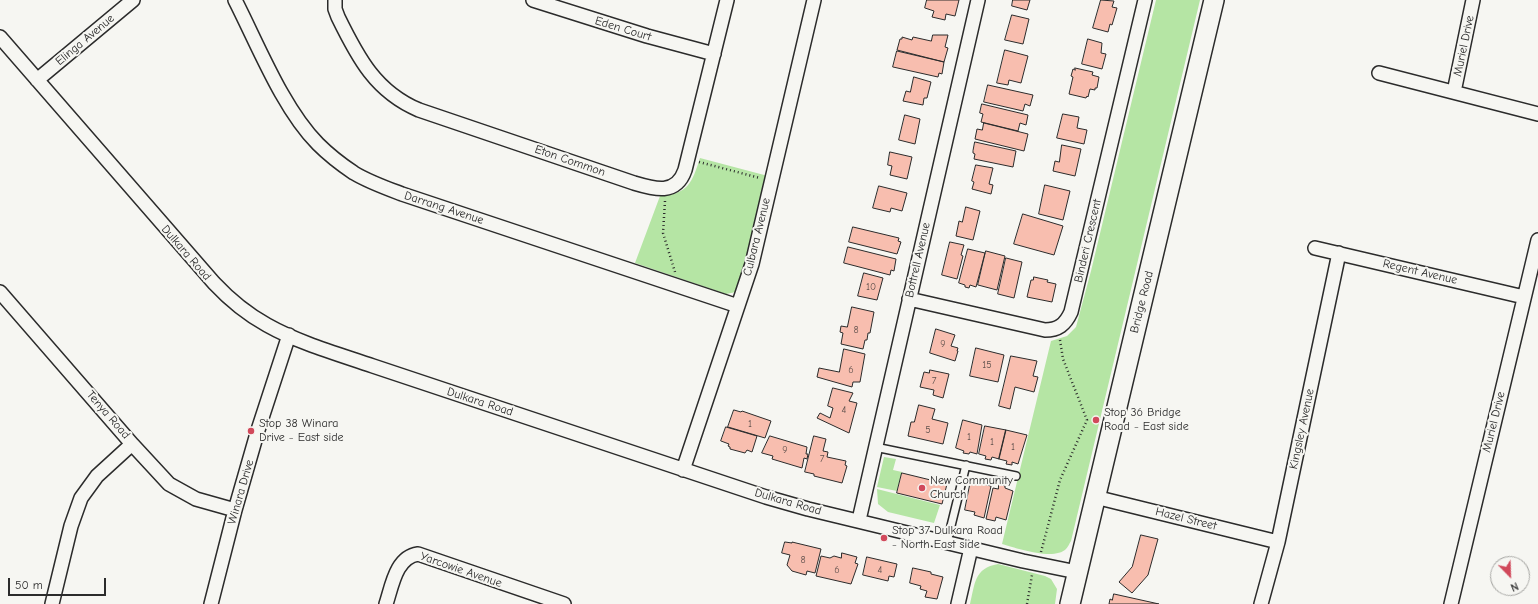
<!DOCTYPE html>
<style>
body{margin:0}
#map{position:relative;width:1538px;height:604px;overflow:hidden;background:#f6f6f2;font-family:"Comic Neue",sans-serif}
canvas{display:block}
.north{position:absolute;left:1490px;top:556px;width:40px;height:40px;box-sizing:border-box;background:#f6f6f2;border:1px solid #a5a5a2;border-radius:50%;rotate:157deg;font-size:11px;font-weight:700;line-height:16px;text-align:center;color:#2b2b2b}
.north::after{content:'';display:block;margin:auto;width:14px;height:18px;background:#d1495b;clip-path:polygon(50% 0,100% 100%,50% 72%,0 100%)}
.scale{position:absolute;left:8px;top:578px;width:98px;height:18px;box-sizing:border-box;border:2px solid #2b2b2b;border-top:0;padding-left:5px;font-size:12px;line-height:14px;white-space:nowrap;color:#2b2b2b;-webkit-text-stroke:3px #f6f6f2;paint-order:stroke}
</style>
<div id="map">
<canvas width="1538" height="604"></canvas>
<div class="north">N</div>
<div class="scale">50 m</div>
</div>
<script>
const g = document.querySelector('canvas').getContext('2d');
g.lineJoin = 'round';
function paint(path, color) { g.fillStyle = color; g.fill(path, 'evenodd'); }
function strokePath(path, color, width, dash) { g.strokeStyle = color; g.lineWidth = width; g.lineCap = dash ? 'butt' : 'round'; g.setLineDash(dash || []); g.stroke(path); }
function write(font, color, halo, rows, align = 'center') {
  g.font = font + ' "Comic Neue",sans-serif'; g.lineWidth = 4; g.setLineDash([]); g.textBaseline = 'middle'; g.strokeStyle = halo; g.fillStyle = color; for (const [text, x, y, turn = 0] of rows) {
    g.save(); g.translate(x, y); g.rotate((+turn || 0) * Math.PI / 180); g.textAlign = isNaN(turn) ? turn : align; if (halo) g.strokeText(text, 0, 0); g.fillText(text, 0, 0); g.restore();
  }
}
const green = new Path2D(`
 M1156,0H1200L1071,541C1069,544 1068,547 1066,549C1054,561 1016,548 1002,544L1051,341L1067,336L1076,327L1091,271Z
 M700,158L768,176L742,283L736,292L726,294L635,263L660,196C688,194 692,183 700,158Z
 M884,457L896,459L893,470L902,472L897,491L877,487Z
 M877,489L940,505L934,523L888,512L878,504Z
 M998,564L1045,576L1051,579L1057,589L1055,604H970C975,584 974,568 998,564Z`);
const building = new Path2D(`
 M927,0H959L955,16L946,14L945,20L932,17L934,11L925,8Z
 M1013,0H1030L1027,10L1012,6Z
 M1101,0L1114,1L1112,7L1117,8L1112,25L1110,24L1108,32L1093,28Z
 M1012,15L1029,19L1023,44L1005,40Z
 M933,35H948L945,47L948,48L944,62L897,50L900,39H902V37L912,40L913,37L931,41Z
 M1088,39L1102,43L1101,53L1106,54L1102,69L1082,64Z
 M1005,50L1028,56L1021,83L1009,80L1008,85L997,83Z
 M897,51L944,62L942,74L939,73L938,77L893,67Z
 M1075,68L1093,72L1092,75L1099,77L1097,88H1095V90L1090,89L1088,97L1087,96L1086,98L1069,94L1073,77L1071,76L1073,69L1075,70Z
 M914,77L931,82L927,98H924L923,105L903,101L906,91L910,92Z
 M988,85L1033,95L1030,106L1025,104L1023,111L984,102Z
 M982,104L1028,115L1026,125L1020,123L1018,131L981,122L983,114L980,113Z
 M1063,114L1079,117L1077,128L1087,130L1084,144L1057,138Z
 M905,115L920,119L915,144L899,140Z
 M984,123L1028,134L1024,151L975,139L977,129L982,130Z
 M975,142L1016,151L1013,167L974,159L975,154L973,153V151Z
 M1062,145L1081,149L1075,176L1053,171L1055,161L1059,162Z
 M890,152L912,157L907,179L890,175L892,166L888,165Z
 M976,165L993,168L989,184L993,185L991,194L972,189L974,182L972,181Z
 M1045,185L1070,191L1063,220L1039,214Z
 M879,186L907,193L902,211L891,208L890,212L873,208Z
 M966,207L980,211L973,240L956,236L959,221L962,222Z
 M1023,214L1063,226L1054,255L1014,244Z
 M853,227L899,238L898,241L901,242L897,254L849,242Z
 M950,242L964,245L961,255L963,256L957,279L942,275Z
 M848,247L896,259L894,271L891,270L890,275L844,263Z
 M968,249L985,253L976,287L970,285L969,288L965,287V285L959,283Z
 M986,251L1005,256L997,290L978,285Z
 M1006,258L1022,262L1014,298L998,294Z
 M864,273L883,278L877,300L858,296Z
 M1034,277L1048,280L1047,282L1056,284L1052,302L1027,297L1031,280H1033Z
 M852,307L874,312L870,333H868L867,340H865L863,349L841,344L843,333L840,332L841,326L847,327Z
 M936,329L955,335L951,346L958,348L957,351H958L955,361L930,353Z
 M976,348L1004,355L998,382L970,376Z
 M844,349L865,354L860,382H853L852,387L817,377L819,368L839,372Z
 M1011,356L1037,361L1033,376L1038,377L1034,392L1015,387L1010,409L999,406Z
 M930,370L949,374L943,398L933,395L934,390L920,387L924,372L929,373Z
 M833,388L853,393L849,401L857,403L849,433L817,418L820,413L830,418L833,408L828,406Z
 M919,405L935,409L932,419L948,423L943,444L908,436L911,422H914Z
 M734,410L741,412L742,411L771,421L765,438L728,427Z
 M963,420L982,425L977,454L970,452L969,454L963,453L964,451L956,448Z
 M985,426L1006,430L999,459L992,457L991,460L985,459L986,456L979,454Z
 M726,427L757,436L752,452L747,450L745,453L730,449V447L728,446L729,444L721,441Z
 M1006,430L1027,435L1018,464L1012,462V465L1006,464L1007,461L999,459Z
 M770,436L807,447L806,454H808L807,459L804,458L802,468L772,459L773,456L762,453Z
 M814,436L826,439L823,451L828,452L827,457L846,461L845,465L847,466L842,483L814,476V474L805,472Z
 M902,473L947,484L942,504L897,493Z
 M971,480L980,482L981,480L987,481L986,485L991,486L984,518L974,515L975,512L965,510Z
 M999,484L1005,486V488L1013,491L1006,520L996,517L995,521L986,519L993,488L998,489Z
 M1141,535L1158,539L1148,575L1132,593L1119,582L1132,567Z
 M785,542L792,543V542L821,549L815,573L807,571L806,575L792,571L787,565L790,555L782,553Z
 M842,553L857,557L855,563L858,564L851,584L816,576L821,556L830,558L834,556L841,558Z
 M867,557L897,564L894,577L889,576L888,581L863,575Z
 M913,568L931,572V574L943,577L937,599L925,597L927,591L920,589L921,586L910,583Z
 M1114,594L1159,604H1109L1110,599L1112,600Z`);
const path = new Path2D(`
 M699,162L760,178
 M665,201L663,233L675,272
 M1041,552L1060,480L1087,420L1063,359L1060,340
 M1027,604L1032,575`);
const service = new Path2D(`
 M875,447L1016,476
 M947,542L966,465`);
const minor = new Path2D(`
 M235,0C258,45 283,109 318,144C329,155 342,165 354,173C369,182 386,188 402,194L738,306
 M335,0V9L338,17C358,58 376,92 419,110L634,183C654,189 676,196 685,170L727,0
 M533,0L647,36L714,54
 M0,37L214,283C229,299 247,314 267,325C299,343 338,354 373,366L766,497L808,509L1023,561L1077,572
 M1379,73L1538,114
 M37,80L133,0
 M1454,92L1473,0
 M1315,248L1524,297
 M0,292L132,444L169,484L196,499L235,510
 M909,299L1045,330C1058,330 1065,325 1071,312L1145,0
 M683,470L752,264L814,0
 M1095,497L1278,542
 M859,520L978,0
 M52,604L71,526L81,498L97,476L132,444
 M211,604L235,510L258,430L289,335
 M386,604C392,586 396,557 418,554L564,604
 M958,604L971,548
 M1261,604L1278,542L1339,253
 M1451,604L1538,240`);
const secondary = new Path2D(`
 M1070,604L1214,0`);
const markers = [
 [1096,420,4,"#d1495b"],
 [251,431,4,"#d1495b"],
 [922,488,4,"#d1495b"],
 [884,538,4,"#d1495b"]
];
const numberNames = [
 ["10",871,287],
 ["8",856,330],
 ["9",943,344],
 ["15",987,365],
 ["6",851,370],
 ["7",934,381],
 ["4",844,410],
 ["1",750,424],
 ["5",928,430],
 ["1",969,437],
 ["1",992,442],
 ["1",1013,447],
 ["9",785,450],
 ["7",822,459],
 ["8",803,560],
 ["6",837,570],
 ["4",880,570]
];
const streetNames = [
 ["Eden Court",623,29,17],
 ["Elinga Avenue",85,40,-40],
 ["Muriel Drive",1464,46,-78],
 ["Eton Common",570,161,19],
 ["Darrang Avenue",444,208,18],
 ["Culbara Avenue",757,237,-76],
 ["Binderi Crescent",1088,241,-77],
 ["Dulkara Road",186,253,49],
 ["Bottrell Avenue",918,260,-77],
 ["Regent Avenue",1420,272,13],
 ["Bridge Road",1142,302,-76],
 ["Dulkara Road",480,402,18],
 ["Tenya Road",108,415,49],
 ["Muriel Drive",1494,422,-76],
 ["Kingsley Avenue",1302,429,-78],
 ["Winara Drive",241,492,-74],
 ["Dulkara Road",788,502,16],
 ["Hazel Street",1186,519,14],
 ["Yarcowie Avenue",461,570,19]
];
const poiNames = [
 ["Stop 36 Bridge",1104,413],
 ["Road - East side",1104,427],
 ["Stop 38 Winara",259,424],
 ["Drive - East side",259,438],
 ["New Community",930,481],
 ["Church",930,495],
 ["Stop 37 Dulkara Road",892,531],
 ["- North East side",892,545]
];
paint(green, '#b5e5a4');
paint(building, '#f8beaf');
strokePath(building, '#2b2b2b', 1);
strokePath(service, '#2b2b2b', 10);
strokePath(minor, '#2b2b2b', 16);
strokePath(secondary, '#2b2b2b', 22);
strokePath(path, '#2b2b2b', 2.5, [1, 3]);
strokePath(service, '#f6f6f2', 7);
strokePath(minor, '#f6f6f2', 13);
strokePath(secondary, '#f6f6f2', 19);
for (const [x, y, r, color] of markers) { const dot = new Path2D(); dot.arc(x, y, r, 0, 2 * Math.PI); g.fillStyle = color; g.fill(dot); strokePath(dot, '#f6f6f2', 1.5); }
write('10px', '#5e504c', null, numberNames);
write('12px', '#2b2b2b', '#f6f6f2', streetNames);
write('12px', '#2b2b2b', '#f6f6f2', poiNames, 'left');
</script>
